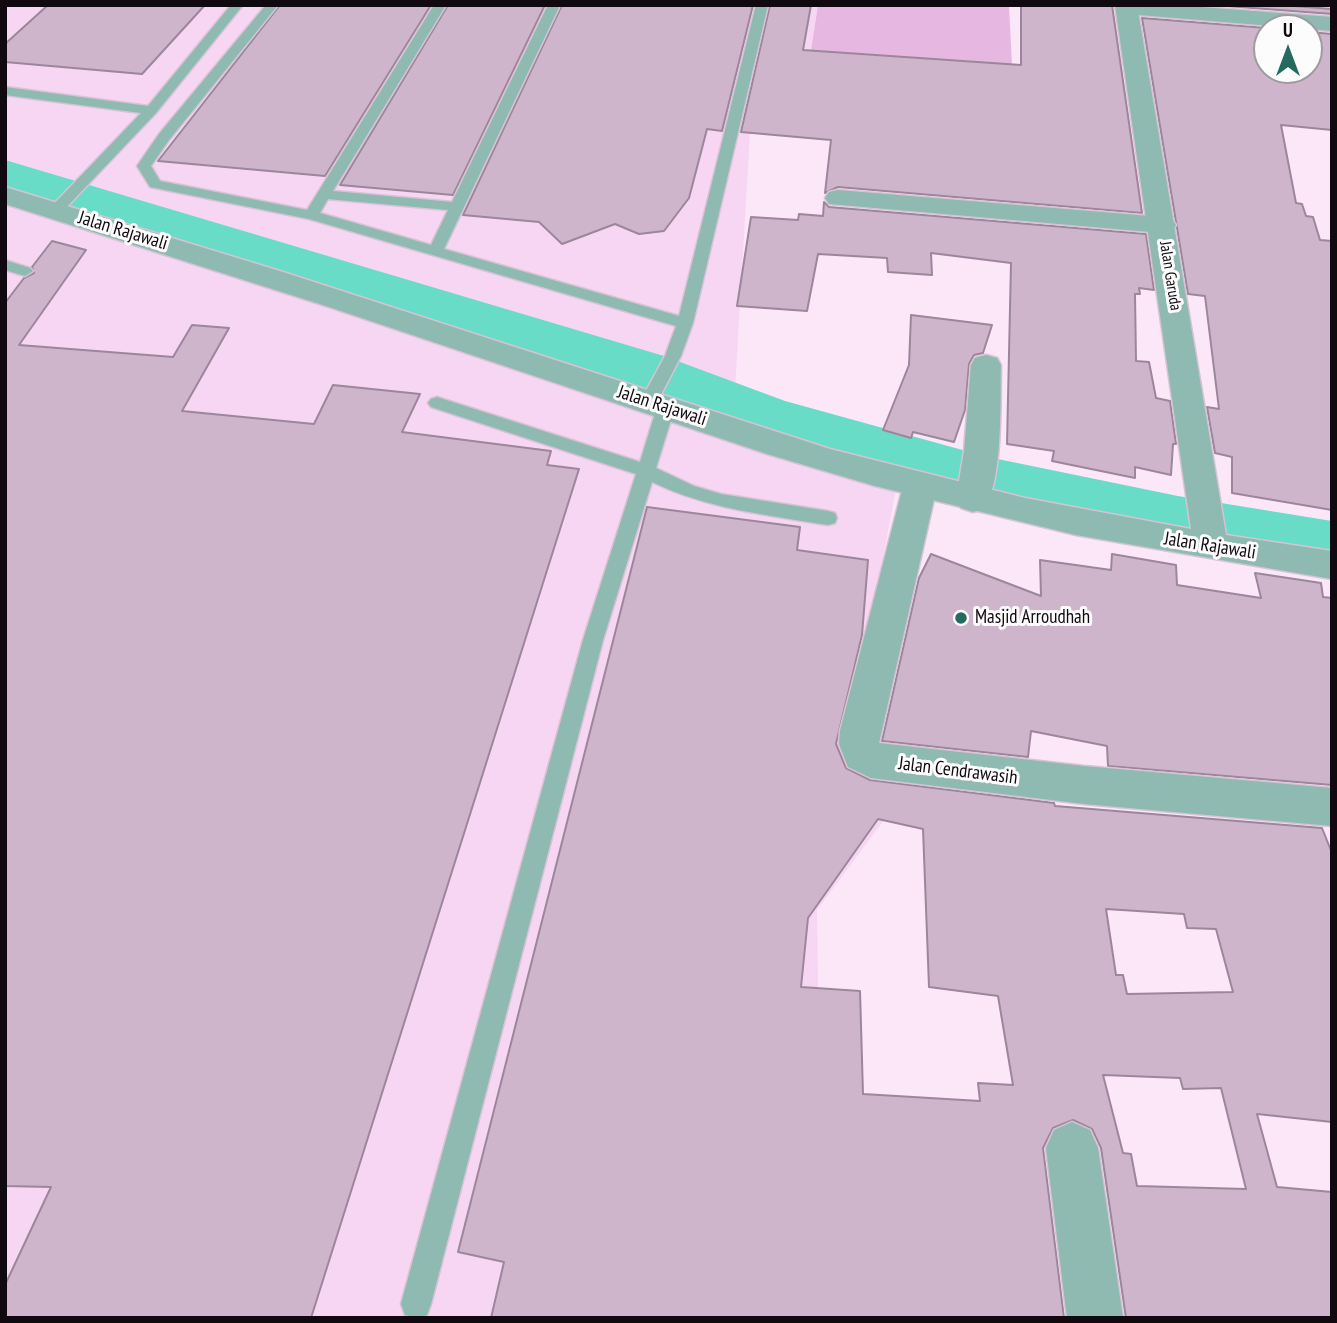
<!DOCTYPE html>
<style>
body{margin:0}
#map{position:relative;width:1337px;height:1323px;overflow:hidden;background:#fce7f9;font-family:"PT Sans Narrow",sans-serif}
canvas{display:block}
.frame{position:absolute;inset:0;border:7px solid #110910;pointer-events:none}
.north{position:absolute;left:1253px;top:14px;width:70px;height:70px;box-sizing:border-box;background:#fcfcfc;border:2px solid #9e9b9e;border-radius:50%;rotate:0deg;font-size:19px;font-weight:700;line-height:28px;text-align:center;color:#110910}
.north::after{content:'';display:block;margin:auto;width:24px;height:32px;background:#246a5e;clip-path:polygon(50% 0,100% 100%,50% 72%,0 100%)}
</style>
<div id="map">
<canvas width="1337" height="1323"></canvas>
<div class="frame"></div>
<div class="north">U</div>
</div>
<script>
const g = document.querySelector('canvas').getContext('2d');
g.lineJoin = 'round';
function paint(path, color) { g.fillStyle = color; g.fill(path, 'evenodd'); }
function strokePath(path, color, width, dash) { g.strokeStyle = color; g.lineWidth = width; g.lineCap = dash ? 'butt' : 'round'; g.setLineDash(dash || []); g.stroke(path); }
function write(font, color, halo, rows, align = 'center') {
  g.font = font + ' "PT Sans Narrow",sans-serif'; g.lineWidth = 6; g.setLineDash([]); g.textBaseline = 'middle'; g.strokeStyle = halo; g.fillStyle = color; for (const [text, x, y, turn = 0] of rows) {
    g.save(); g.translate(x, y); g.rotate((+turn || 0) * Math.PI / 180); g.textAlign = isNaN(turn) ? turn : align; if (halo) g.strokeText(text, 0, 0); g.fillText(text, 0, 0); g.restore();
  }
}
const built = new Path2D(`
 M5,5H818L811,50L755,47L733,424L898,479L841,776L907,789L817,910L823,1318H5Z`);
const green = new Path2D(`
 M818,5H1009L1012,65L811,50Z`);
const river = new Path2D(`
 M5,160L664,356L785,401L988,457L1178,496L1332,521V569L1178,542L988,501L747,430L626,382L5,189Z`);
const building = new Path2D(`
 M48,5H205L142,74L5,62V44Z
 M280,5H431L325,176L158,161Z
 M448,5H545L453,195L340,185Z
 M562,5H753L722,131L707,129L689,198L664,231L639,234L615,224L562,244L539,222L463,215Z
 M770,5H811L803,50L1021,65V5H1112L1142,213L838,187L825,193L831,140L741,132Z
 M1213,5H1281L1332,9V14Z
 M1142,18L1267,28V70H1309V32L1332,34V130L1281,125L1296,203L1302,204L1306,216L1313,217L1320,240L1332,241V510L1232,493V457L1215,453L1207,407L1219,409L1205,296L1188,294Z
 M824,202L829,207L1146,234L1154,290L1139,288L1140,294H1135L1136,361L1149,362L1156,398L1170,401L1176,444H1173L1171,475L1135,467V478L1052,461L1054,451L1007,444L1011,263L931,253L932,275L888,272L887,258L818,254L807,311L737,306L751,217L798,220L799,214L823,216Z
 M52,241L86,250L19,345L173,357L192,325L229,328L182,411L314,424L333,385L420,394L402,432L551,451L547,465L579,469L311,1318H5V1285L51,1187L5,1186V303L24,278L34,273L32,267Z
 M911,315L992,325L983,353L974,355L969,364L965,410L954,442L913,432L911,438L883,430L909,365Z
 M647,507L800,527L797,550L868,560L862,635L836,744L846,768L870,780L1054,803L1055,806L1322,828L1332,853V1122L1257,1114L1277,1187L1332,1192V1318H1126L1101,1148L1092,1129L1073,1120L1053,1128L1043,1148L1064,1318H491L504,1262L458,1252ZM878,819L923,829L929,987L998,996L1013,1085L978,1083L980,1101L863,1094L860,991L801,987L808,918ZM1106,909L1184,914L1187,928L1216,929L1233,992L1127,994L1123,975H1116ZM1103,1075L1180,1078L1183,1089L1221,1088L1246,1189L1137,1186L1131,1154L1123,1153Z
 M931,554L1041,596L1040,560L1111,570L1112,554L1176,565L1177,585L1261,598L1255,573L1321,583L1323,597L1332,598V785L1108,766L1107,746L1031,731L1028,757L882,741L919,578Z`);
const service = new Path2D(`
 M231,5H243L156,113L61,213H51L49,210L51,207L141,113L5,95V87L148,106Z
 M266,5H278L169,140L151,166L160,181L307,210L434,5H446L333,191L452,202L548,5H560L444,249L679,316L756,5H768L693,323L681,356L655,406L649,408L640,402L665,356L676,326L309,219L150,187L137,166L159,134ZM328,199L448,210L431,245L320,213Z
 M5,260L30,268L33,271L25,276L5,270Z
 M437,397L640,462L657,407L660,403H672L675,407L656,468L694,486L721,494L828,511L835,513L837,518L835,523L828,525C767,515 708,509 652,482L603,640L431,1304L427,1315L419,1318L405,1315L401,1304L583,640L636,474L431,407L428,403L431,399Z`);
const minor = new Path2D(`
 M1118,5H1175L1332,17V31L1127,14L1119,13L1116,8Z
 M838,190L1162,217L1172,219L1176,225L1172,231L1162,233L829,204L825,198L829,192Z
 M986,355L997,358L1001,365C1000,403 1003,476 985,508L973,512L961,508L956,499L964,451L971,365L975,358Z
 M920,474L932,477L937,486L879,743L1084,766L1332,788V826L1084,804L871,778L848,767L839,744L840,731L903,486L908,477Z
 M1072,1122L1090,1130L1098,1148L1123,1318H1067L1046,1148L1054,1130Z`);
const tertiary = new Path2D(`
 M1115,5H1137L1226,535L1332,551V579L1076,535L875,486L767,454L329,307L5,204V187L283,272L830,449L1025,498L1191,529Z`);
const markers = [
 [961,618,7,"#246a5e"]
];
const farStreetnames = [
 ["Jalan Garuda",1170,276,81]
];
const streetNames = [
 ["Jalan Rajawali",123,231,17],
 ["Jalan Rajawali",662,406,18],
 ["Jalan Rajawali",1210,546,9],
 ["Jalan Cendrawasih",958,771,7]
];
const poiNames = [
 ["Masjid Arroudhah",975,618]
];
paint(built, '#f6d6f2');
paint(green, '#e6b8e1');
paint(river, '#69dcc8');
paint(building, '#ceb5cb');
strokePath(building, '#9d869b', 2);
strokePath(service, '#d6c3d4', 3);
strokePath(minor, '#d6c3d4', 3);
strokePath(tertiary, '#d6c3d4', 3);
paint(service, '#8ebab1');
paint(minor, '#8ebab1');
paint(tertiary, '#8ebab1');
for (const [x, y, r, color] of markers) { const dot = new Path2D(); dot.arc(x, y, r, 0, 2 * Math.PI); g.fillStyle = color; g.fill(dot); strokePath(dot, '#fcfcfc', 2.5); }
write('16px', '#110910', '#fcfcfc', farStreetnames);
write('19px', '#110910', '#fcfcfc', streetNames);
write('19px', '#110910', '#fcfcfc', poiNames, 'left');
</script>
